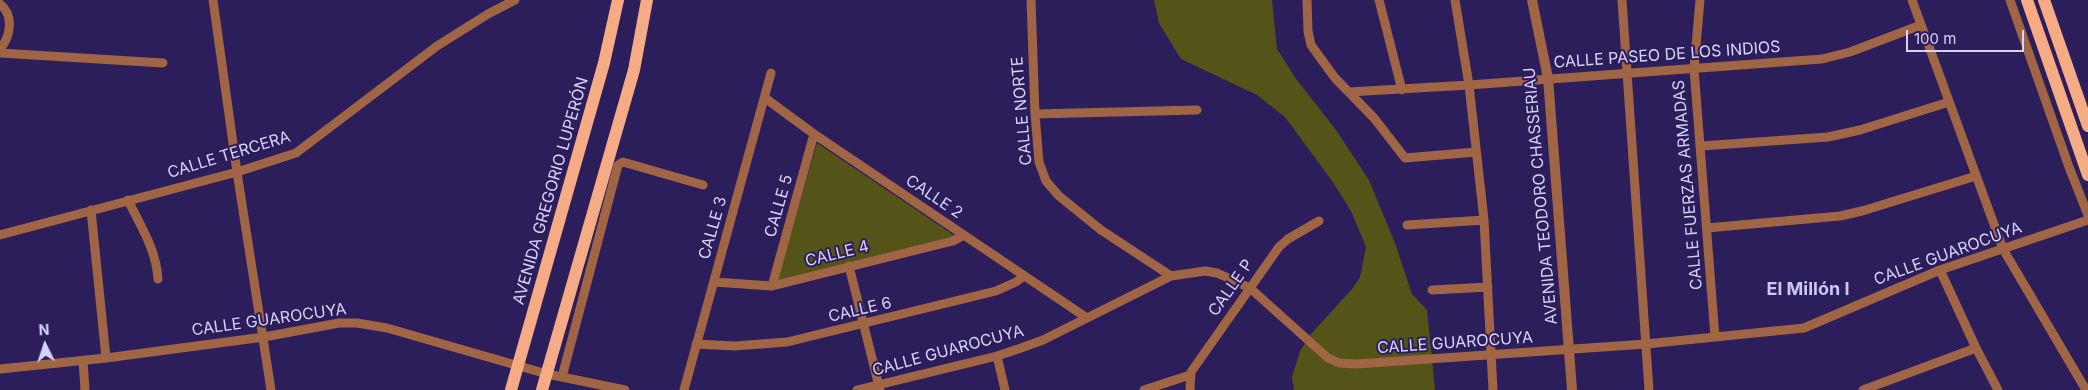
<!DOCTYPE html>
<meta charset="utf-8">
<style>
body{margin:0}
#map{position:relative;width:2088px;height:390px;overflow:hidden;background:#2c1d5b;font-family:Inter,sans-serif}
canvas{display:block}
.north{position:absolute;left:20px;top:320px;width:50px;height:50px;-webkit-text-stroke:4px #2c1d5b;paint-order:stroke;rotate:356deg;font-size:14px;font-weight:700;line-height:20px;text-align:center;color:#d7d3fa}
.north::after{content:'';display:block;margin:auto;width:18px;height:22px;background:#d7d3fa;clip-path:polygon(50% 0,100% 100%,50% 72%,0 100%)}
.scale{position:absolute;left:1906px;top:30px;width:118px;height:22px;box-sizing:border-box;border:2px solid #d7d3fa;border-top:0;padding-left:6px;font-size:15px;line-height:18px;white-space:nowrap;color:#d7d3fa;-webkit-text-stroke:4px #2c1d5b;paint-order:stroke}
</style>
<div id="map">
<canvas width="2088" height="390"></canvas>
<div class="north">N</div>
<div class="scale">100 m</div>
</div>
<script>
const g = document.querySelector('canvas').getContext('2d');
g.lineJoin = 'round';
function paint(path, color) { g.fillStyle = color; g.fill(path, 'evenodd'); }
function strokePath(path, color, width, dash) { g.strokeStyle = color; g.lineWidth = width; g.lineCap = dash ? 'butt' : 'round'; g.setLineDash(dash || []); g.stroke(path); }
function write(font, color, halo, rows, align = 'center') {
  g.font = font + ' Inter,sans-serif'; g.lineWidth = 4; g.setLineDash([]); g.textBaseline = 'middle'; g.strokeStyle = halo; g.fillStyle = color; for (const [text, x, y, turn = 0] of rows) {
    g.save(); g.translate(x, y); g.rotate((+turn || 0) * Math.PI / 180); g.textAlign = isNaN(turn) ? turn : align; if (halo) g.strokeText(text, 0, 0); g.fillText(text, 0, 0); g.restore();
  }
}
const green = new Path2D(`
 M1154,0H1272L1277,49L1296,79L1336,130L1369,180L1395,243L1412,294L1427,310L1435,390H1294L1292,377L1300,351L1311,334L1352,289L1360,277L1366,247L1351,211L1332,181L1285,117L1257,95L1181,59L1159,23Z
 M817,143L955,236L777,281Z`);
const minor = new Path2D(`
 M213,0L237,172L271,390
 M1031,0L1035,114L1039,162L1046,181L1059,196L1101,230L1171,276
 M1307,0L1308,31L1311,45L1335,78L1374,118L1405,158L1476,152
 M1379,0L1402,90
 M1455,0L1469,85L1484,220L1493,390
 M1622,0L1649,390
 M1700,0L1694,69L1715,337
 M1912,0L2003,249L2086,390
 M2010,0L2069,167L2088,215
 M0,4C14,15 11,36 0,49
 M0,53L163,63
 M1349,92L1469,85L1822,59L1850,52L1921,25
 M765,98L814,134L1087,318
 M1035,114L1197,110
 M1701,146L1828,137L1860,130L1949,102
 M128,200C141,227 156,249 158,279
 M91,210L106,358
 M1407,225L1484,220
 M1707,228L1840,216L1862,211L1976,176
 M0,235L237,172L296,153L437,46L488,14L515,0
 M849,266L880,390
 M1940,270L1976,348L1998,390
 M714,282L772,286L953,241L964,235
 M772,286L814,134
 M1432,290L1488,287
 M696,344L735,346L787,342L996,291L1016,282L1024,276
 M997,356L1005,390
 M83,360L85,390
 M0,369L106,358L264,337L339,323H357L387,328L547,374L625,390
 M562,377L618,165L623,162L703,185
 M684,390L771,73
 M857,390L997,356L1021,348L1043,340L1171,276L1205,271L1217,273L1250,288L1328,358L1339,363L1356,364L1646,344L1804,328L1940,270L2088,220
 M1144,390L1190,375
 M1190,390L1191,372L1279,247L1288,239L1319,221
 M1863,390L1976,348`);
const tertiary = new Path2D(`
 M1532,0L1548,78L1572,390`);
const primary = new Path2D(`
 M2027,0L2088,175
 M2044,0L2088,126
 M511,390L604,63L618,0
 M542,390L634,70L647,0`);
const streetNames = [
 ["CALLE PASEO DE LOS INDIOS",1667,55,-4],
 ["CALLE NORTE",1022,111,-95],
 ["CALLE TERCERA",229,155,-17],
 ["CALLE FUERZAS ARMADAS",1688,185,-95],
 ["AVENIDA GREGORIO LUPERÓN",551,191,-74],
 ["AVENIDA TEODORO CHASSERIAU",1541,196,-95],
 ["CALLE 2",934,197,34],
 ["CALLE 5",779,206,-74],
 ["CALLE 3",713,228,-74],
 ["CALLE 4",837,254,-14],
 ["CALLE GUAROCUYA",1948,254,-20],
 ["CALLE P",1231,288,-55],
 ["CALLE 6",860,310,-13],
 ["CALLE GUAROCUYA",269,320,-8],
 ["CALLE GUAROCUYA",1455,343,-4],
 ["CALLE GUAROCUYA",948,351,-15]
];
const neighbourhoodNames = [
 ["El Millón I",1808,290]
];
paint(green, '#545418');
strokePath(minor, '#9f6544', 9);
strokePath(tertiary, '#9f6544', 10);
strokePath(primary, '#f5ac84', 12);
write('16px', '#d7d3fa', '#2c1d5b', streetNames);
write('bold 18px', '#cbc7f5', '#2c1d5b', neighbourhoodNames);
</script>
